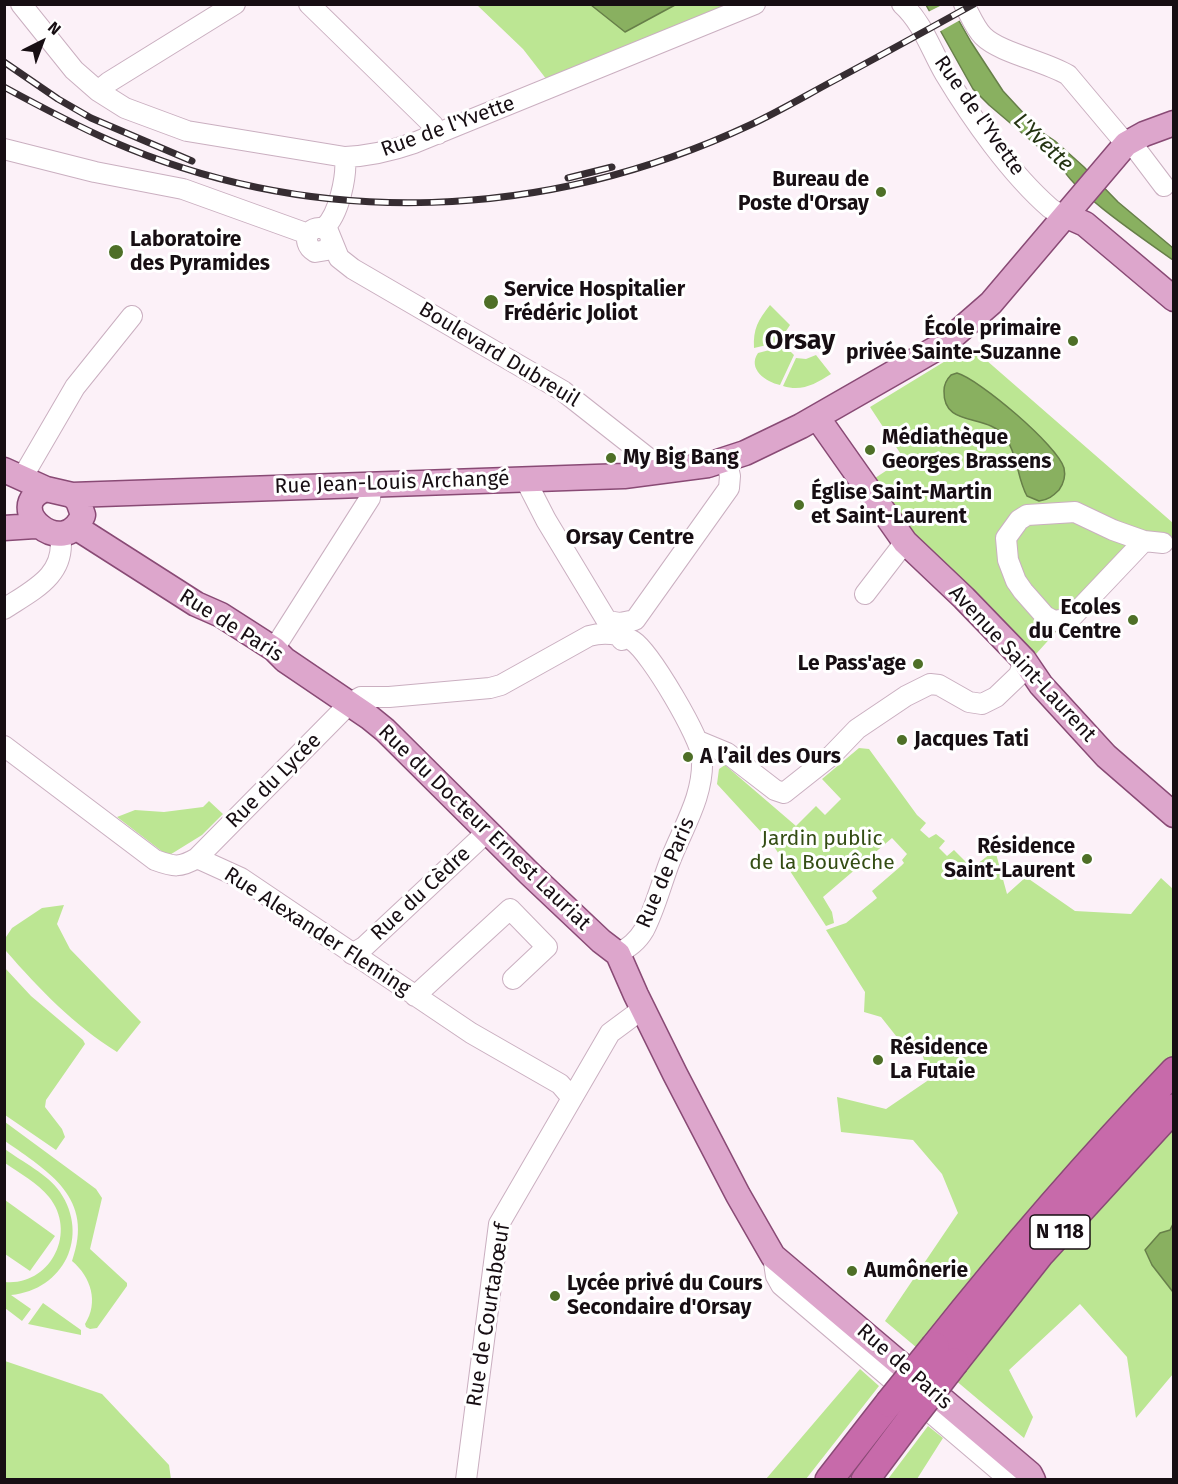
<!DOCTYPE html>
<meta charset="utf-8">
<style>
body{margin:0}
#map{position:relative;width:1178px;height:1484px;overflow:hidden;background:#fcf1f8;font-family:"Fira Sans",sans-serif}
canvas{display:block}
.frame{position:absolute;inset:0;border:6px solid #170e13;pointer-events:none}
.north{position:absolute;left:12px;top:12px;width:60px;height:60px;-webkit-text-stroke:4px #fff;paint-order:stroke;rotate:42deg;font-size:16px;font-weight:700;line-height:24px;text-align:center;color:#170e13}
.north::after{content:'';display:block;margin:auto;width:21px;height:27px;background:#170e13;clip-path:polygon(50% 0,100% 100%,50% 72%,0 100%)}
</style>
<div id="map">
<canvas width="1178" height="1484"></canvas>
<div class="frame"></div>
<div class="north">N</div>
</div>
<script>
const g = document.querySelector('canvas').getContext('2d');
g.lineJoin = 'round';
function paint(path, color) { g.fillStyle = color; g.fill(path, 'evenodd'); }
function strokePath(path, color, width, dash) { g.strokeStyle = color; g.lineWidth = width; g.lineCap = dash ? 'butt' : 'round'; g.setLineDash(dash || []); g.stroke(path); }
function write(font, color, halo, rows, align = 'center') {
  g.font = font + ' "Fira Sans",sans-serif'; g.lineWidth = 6; g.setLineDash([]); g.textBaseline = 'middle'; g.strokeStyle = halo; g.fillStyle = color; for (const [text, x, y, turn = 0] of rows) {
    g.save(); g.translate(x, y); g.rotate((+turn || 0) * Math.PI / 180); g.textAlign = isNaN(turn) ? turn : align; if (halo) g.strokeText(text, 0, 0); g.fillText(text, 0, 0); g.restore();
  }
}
const green = new Path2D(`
 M477,5H731L586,62L547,80L523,49Z
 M770,305L790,325L786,331L784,341L754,348C753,329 758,320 770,305Z
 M785,346L794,355L780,385C766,382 747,369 758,353Z
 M970,346L1173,523V538L1163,551L1137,542L1036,654L979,595L915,537L872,480L904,459L870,407Z
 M816,355L831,374C815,384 802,392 783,386L796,358L806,359Z
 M859,748L869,749L917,815L926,823L920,830L929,838L936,834L945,841L939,848L947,856L954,850L966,862L970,858L976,865L995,850L1007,894L1026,877L1075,911L1131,914L1161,878L1173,889V1224L1171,1230L1160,1233L1145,1251L1152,1265L1173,1292V1374L1136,1418L1127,1357L1080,1304L1009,1370L1033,1417L1024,1438L885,1321L958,1213L942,1174L913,1140L841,1132L837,1097L886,1109L930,1079L920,1047L904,1046L881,1017L864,1012L865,992L826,930L846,923L877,898L872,891L901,866L904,863L902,860L907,854L892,838L823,897L832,912L834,923L826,926L773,845L717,784L719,769L725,765L796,826L816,806L825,815L841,799L822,779Z
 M209,801L223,814L202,835L168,856L117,817L135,810L164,812L203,807Z
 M64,905L57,924L70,949L141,1022L117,1052C74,1025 39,989 6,951V937L12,928L42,908Z
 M5,968L31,996L83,1040L85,1044L46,1100L45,1107L62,1129L65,1137L56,1150L5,1115Z
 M5,1122L96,1189L102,1198L90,1249L127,1283V1286L97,1328L90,1329L86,1327L85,1324C99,1302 91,1277 72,1261C95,1198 49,1172 5,1141Z
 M5,1149C22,1162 48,1174 60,1192C90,1236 64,1290 11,1295L31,1309L22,1321L5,1308V1282C50,1286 78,1233 49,1197C38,1183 19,1173 5,1163Z
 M5,1200L55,1236L30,1271L5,1254Z
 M43,1303L81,1330V1335L28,1324Z
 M5,1361L102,1394L169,1465L171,1479H5Z
 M860,1369L879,1386L806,1479H766Z
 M928,1426L943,1438L917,1479H888Z`);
const water = new Path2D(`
 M591,5V4L675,5L625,32Z
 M926,5H950L971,42L1003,91L1040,131L1055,141L1084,167L1118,202L1173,248V260C1148,242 1073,192 1062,167L989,105L973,89Z
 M957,373C979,379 1058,446 1064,468C1066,477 1064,483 1059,490C1053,496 1048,500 1039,501L1027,496C1017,478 1018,456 1006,438C988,412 943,429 944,391C944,384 946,380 951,375Z
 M1173,1224V1292L1152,1265L1145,1250L1160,1233L1170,1230Z`);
const pier = new Path2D(`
 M954,4L962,19L939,32L928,12L942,5Z`);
const minor = new Path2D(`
 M21,4L74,70L98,91L125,108L187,131L345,157C369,156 391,151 414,143L755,4
 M309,4L433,125L438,134
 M902,4C923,23 931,50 945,74C972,119 1011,174 1050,208C1055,212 1061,214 1067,216
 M964,4C970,15 975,28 983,36C1000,53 1045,61 1068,75L1126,144
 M98,91L109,82L235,4
 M1130,141L1164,186
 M4,149L95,172L183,189L308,234
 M324,228C339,215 347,176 345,157
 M331,242L327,250L315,252C298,242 311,220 328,231L339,258L353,269L563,391L666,472
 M22,478L75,387L132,316
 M525,479L546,520L607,621L622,640
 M1144,541L1113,530L1075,512L1027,515L1019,520L1006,538L1008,560L1016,581L1023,591L1045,616L1054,621L1071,618L1144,541L1163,543
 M865,594L905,542
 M4,609C33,590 67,575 60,535
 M607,621L620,623L635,620L729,488L730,476L726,459
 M274,649L370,498L372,484
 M698,741L727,753L775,790L784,793L832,755L857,729L906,696L930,684L939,685L969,702L982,704L996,697L1019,675L1024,660
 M4,746L155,860C174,867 180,868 197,858L241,878L471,1033L560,1084L572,1098
 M197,858L350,703L361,697H389L490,688L501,685L589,636C602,632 621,633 633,641C650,652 701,738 702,758C704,796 683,827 670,861C661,884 655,909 644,930C637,942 629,947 618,954
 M352,954L364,947L488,831
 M415,996L510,909L547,947L513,979
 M773,1256L776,1276L781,1285L1010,1480
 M466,1480L499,1224L610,1033L637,1013`);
const major = new Path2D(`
 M1067,216L1085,224L1174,299
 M817,417L905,542L964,598L1024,660L1041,685L1106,756L1174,815
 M4,470L46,489L72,495L78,501L83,515C64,563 0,506 46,489
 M72,495L624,476L708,465L745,453L801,426L944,344L991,303L1126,144L1144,134L1174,123
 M4,528L35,526
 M77,528L196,604L221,615L274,649L285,660L369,717L385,730L529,873L601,941L618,954L636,995L675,1074L738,1195L773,1256L1030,1474L1033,1480`);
const highway = new Path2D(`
 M935,1346C1011,1250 1090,1159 1174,1071
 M955,1362L1041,1253L1174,1108
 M829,1480L889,1403
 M865,1480L910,1420`);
const rail = new Path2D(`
 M4,62L58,99L91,118L192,161
 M4,87C39,106 75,125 111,141C319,231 546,220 750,125C778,112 805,96 833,81C880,56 927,30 974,4
 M568,178L612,167`);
const highwayBridge = new Path2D(`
 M889,1403L935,1346
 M910,1420L955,1362`);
const markers = [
 [881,192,6,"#4e6f27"],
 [116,252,8,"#4e6f27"],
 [491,302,8,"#4e6f27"],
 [1073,341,6,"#4e6f27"],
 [870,450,6,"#4e6f27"],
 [611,458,6,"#4e6f27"],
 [799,505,6,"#4e6f27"],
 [1133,620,6,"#4e6f27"],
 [918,664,6,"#4e6f27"],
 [902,740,6,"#4e6f27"],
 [688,757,6,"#4e6f27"],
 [1087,859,6,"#4e6f27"],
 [878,1060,6,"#4e6f27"],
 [852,1271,6,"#4e6f27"],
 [555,1296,6,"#4e6f27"]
];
const shields = [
 [1060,1232,60]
];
const shieldNames = [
 ["N 118",1060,1232]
];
const streetNames = [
 ["Rue de l'Yvette",979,116,55],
 ["Rue de l'Yvette",448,127,-20],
 ["Boulevard Dubreuil",499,355,31],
 ["Rue Jean-Louis Archangé",392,483,-2],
 ["Rue de Paris",231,626,32],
 ["Avenue Saint-Laurent",1022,664,47],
 ["Rue du Lycée",274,781,-45],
 ["Rue du Docteur Ernest Lauriat",484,828,44],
 ["Rue de Paris",666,873,-67],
 ["Rue du Cèdre",421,894,-43],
 ["Rue Alexander Fleming",317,932,33],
 ["Rue de Courtabœuf",489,1315,-81],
 ["Rue de Paris",904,1367,41]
];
const poiNames = [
 ["Bureau de",869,180,"right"],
 ["Poste d'Orsay",869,204,"right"],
 ["Laboratoire",130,240],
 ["des Pyramides",130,264],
 ["Service Hospitalier",504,290],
 ["Frédéric Joliot",504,314],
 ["École primaire",1061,329,"right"],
 ["privée Sainte-Suzanne",1061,353,"right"],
 ["Médiathèque",882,438],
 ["Georges Brassens",882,462],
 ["My Big Bang",623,458],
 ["Église Saint-Martin",811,493],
 ["et Saint-Laurent",811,517],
 ["Ecoles",1121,608,"right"],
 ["du Centre",1121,632,"right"],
 ["Le Pass'age",906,664,"right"],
 ["Jacques Tati",914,740],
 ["A l’ail des Ours",700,757],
 ["Résidence",1075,847,"right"],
 ["Saint-Laurent",1075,871,"right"],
 ["Résidence",890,1048],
 ["La Futaie",890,1072],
 ["Aumônerie",864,1271],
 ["Lycée privé du Cours",567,1284],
 ["Secondaire d'Orsay",567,1308]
];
const parkNames = [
 ["Jardin public",822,839],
 ["de la Bouvêche",822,863]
];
const waterNames = [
 ["L'Yvette",1043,143,44]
];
const neighbourhoodNames = [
 ["Orsay Centre",630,538]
];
const districtNames = [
 ["Orsay",800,341]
];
paint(green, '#bce693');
paint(water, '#89b060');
strokePath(water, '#677f49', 1.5);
paint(pier, '#fcf1f8');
strokePath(minor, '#caafc0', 22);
strokePath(major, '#894a75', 27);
strokePath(highway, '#894a75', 30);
strokePath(minor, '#fff', 20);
strokePath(major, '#dda6cc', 24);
strokePath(highway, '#c76aaa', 27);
strokePath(rail, '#362d32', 7);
strokePath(rail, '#fff', 4.5, [14]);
strokePath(highwayBridge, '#894a75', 30, []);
strokePath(highwayBridge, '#c76aaa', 27);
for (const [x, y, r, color] of markers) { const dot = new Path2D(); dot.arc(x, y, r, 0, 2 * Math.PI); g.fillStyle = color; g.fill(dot); strokePath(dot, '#fff', 2); }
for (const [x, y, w] of shields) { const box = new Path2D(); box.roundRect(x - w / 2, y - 17, w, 34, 4.5); g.fillStyle = '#fff'; g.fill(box); strokePath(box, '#170e13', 1.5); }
write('bold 20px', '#170e13', null, shieldNames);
write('21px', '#170e13', '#fff', streetNames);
write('bold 21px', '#170e13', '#fff', poiNames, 'left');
write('21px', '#344d14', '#fff', parkNames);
write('italic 22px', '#243412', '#fff', waterNames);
write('bold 22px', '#170e13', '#fff', neighbourhoodNames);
write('bold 27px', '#170e13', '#fff', districtNames);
</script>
